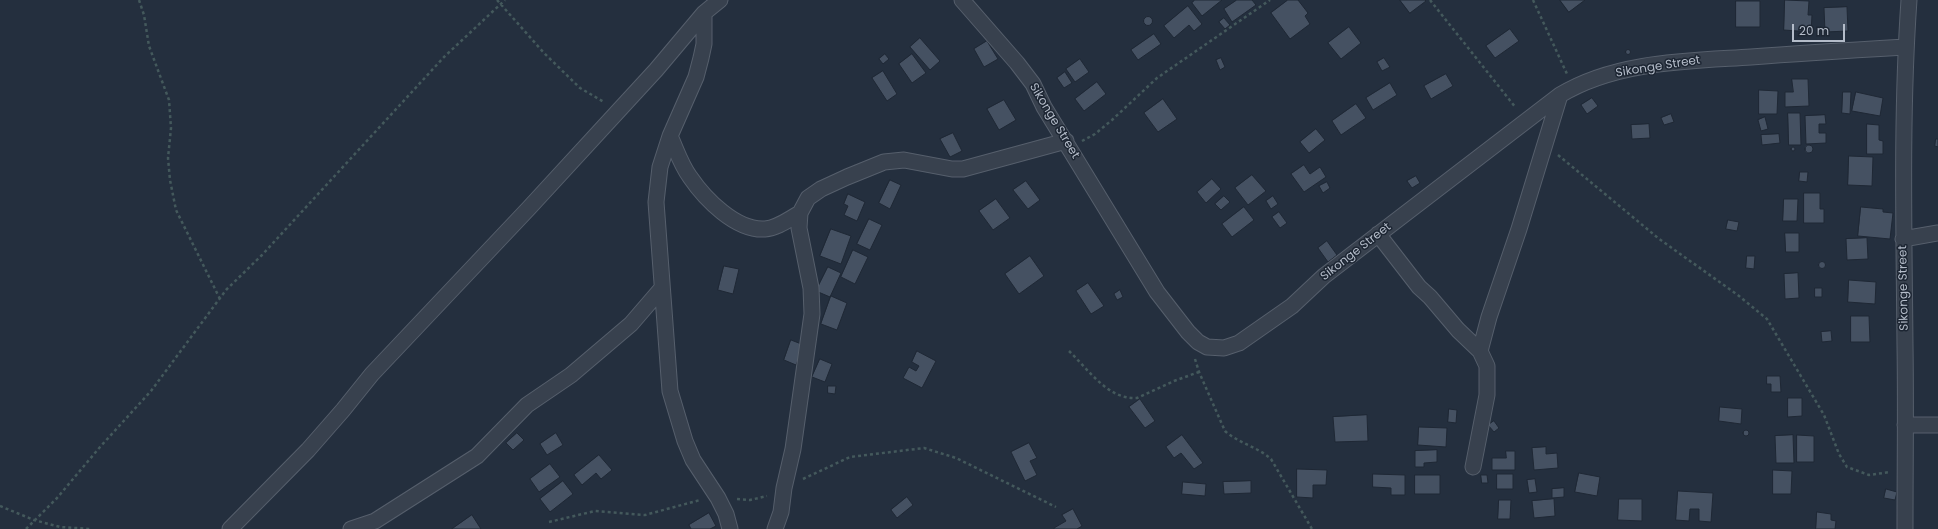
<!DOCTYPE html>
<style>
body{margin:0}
#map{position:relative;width:1938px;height:529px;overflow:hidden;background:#242f3e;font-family:Poppins,sans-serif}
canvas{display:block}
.scale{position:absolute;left:1792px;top:24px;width:53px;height:18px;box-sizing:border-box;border:2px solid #b4bcc9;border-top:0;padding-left:5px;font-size:12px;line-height:14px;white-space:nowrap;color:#b4bcc9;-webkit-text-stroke:3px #1d2633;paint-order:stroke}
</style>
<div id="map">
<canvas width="1938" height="529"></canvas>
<div class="scale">20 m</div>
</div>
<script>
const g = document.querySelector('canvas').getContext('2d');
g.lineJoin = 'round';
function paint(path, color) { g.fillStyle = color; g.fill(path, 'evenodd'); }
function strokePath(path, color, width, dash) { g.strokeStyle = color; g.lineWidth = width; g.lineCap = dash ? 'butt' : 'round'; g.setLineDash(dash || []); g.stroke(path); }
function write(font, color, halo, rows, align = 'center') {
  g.font = font + ' Poppins,sans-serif'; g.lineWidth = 3; g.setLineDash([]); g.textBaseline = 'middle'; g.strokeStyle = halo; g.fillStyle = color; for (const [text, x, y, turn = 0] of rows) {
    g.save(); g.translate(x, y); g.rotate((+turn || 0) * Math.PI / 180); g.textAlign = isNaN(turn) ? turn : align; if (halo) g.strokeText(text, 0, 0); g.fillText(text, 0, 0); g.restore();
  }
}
const building = new Path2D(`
 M1195,0H1222L1202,16L1192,3Z
 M1237,0H1252L1256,5L1232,22L1224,9Z
 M1288,0H1298L1308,13L1305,16L1310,24L1290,39L1271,13Z
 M1400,0H1425L1426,1L1410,13Z
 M1560,0H1585L1569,12Z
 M1785,0L1809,1L1808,15H1812L1811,32L1784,30Z
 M1736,1H1760V27H1736Z
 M1188,6L1202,24L1194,31L1189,25L1174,38L1164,26Z
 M1847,7L1848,31L1825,32L1824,8Z
 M1143.5 21a4.5 4.5 0 1 1 9 0a4.5 4.5 0 1 1-9 0Z
 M1224,18L1230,25L1225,29L1219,22Z
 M1349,27L1361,43L1341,59L1328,43Z
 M1510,29L1519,41L1495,58L1486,46Z
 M1154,34L1161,44L1138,60L1131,50Z
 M920,38L940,61L930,70L910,47Z
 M987,41L998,59L984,67L974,49Z
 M1625.5 52a2.5 2.5 0 1 1 5 0a2.5 2.5 0 1 1-5 0Z
 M885,54L889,59L883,64L879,59Z
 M912,54L926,73L912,83L899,64Z
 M1221,58L1225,67L1220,70L1216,60Z
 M1384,58L1390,67L1382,71L1377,62Z
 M1080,59L1089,72L1075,82L1066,69Z
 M883,71L897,94L887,101L872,78Z
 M1065,72L1072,83L1064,88L1057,78Z
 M1446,74L1453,86L1431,99L1424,86Z
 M1792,79H1808L1809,106L1785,107V92H1793Z
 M1097,82L1106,94L1084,111L1075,99Z
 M1390,83L1397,95L1373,110L1366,98Z
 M1759,90L1778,91L1777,114H1759Z
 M1843,92H1851L1850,114L1842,113Z
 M1856,92L1883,98L1880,116L1852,111Z
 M1592,98L1598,106L1587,114L1581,105Z
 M1163,99L1177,119L1158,132L1144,113Z
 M1004,100L1016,120L999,130L987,109Z
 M1356,104L1366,118L1341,135L1332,121Z
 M1788,113H1800L1801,145H1789Z
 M1671,114L1674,122L1664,125L1661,118Z
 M1825,115L1826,124H1819V133H1826V143L1806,144L1805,116Z
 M1765,117L1768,129L1761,131L1758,120Z
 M1649,124L1650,138L1632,139L1631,125Z
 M1867,124L1879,125V140L1883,141V154H1867Z
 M1316,129L1325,140L1309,153L1300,142Z
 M953,133L962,151L950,157L940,139Z
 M1779,134L1780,143L1762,145L1761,135Z
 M1936,139H1938V147L1935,146Z
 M1805 149a4 4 0 1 1 8 0a4 4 0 1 1-8 0Z
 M1791 149a2 2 0 1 1 4 0a2 2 0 1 1-4 0Z
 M1849,156L1873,157L1872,186L1848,185Z
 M1304,165L1310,174L1320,167L1326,177L1304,192L1291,174Z
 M1800,172H1808L1807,182L1799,181Z
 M1252,175L1266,191L1248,205L1235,188Z
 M1416,176L1420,183L1412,188L1407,181Z
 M1212,179L1221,189L1206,203L1197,192Z
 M890,180L901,185L890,209L879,203Z
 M1026,181L1040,200L1028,209L1013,190Z
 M1327,182L1330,188L1323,193L1319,186Z
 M1804,193H1820V209H1824V223H1804Z
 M848,194L865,202L857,221L844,215L848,206L844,204Z
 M1224,196L1230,202L1221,210L1215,204Z
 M1273,196L1278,204L1271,209L1266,201Z
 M996,199L1010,218L993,230L979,211Z
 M1784,199H1798L1797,221H1783Z
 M1244,207L1254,220L1232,237L1222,224Z
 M1861,207L1883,209V212L1893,213L1890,239L1858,236Z
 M1279,212L1287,223L1280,228L1272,217Z
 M869,219L882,225L870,250L857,244Z
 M1728,220L1739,222L1737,231L1726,229Z
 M831,229L851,236L841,264L820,256Z
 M1785,233H1799V252H1786Z
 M1867,238L1868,259L1847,260L1846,239Z
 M1327,241L1337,255L1328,262L1318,248Z
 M853,250L868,257L855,284L841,277Z
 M1030,256L1044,276L1019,294L1005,274Z
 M1747,256H1755L1754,269L1746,268Z
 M1818.5 265a3.5 3.5 0 1 1 7 0a3.5 3.5 0 1 1-7 0Z
 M724,266L739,269L733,294L718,290Z
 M828,267L841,273L830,297L816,291Z
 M1798,273L1799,298L1785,299L1784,274Z
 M1849,280L1876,282L1875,304L1848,302Z
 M1088,283L1104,306L1091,314L1076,291Z
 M1815,288H1822V297H1815Z
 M1120,290L1123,297L1117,300L1114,294Z
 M831,296L847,303L837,330L821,324Z
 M1851,316H1869L1870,342H1851Z
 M1831,331L1832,341L1822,342L1821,332Z
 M791,340L804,345L796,365L784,360Z
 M917,351L936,361L922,388L903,378L909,367L916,371L919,366L912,362Z
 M820,359L832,364L825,382L812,377Z
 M1767,376H1780L1781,392H1771V384H1767Z
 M828,386H836L835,394L828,393Z
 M1788,398H1802V416L1788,417Z
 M1140,399L1155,421L1145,428L1129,407Z
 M1720,407L1742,409L1741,424L1719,421Z
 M1449,409L1457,410L1456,423L1448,422Z
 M1367,415L1368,441L1335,442L1333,417Z
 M1494,421L1499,428L1494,432L1488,425Z
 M1419,427L1447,428L1446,447L1418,445Z
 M1743 433a3 3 0 1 1 6 0a3 3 0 1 1-6 0Z
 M517,433L524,440L513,450L506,443Z
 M556,433L563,445L547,455L540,444Z
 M1182,435L1203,463L1194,469L1181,453L1174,458L1166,447Z
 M1793,435L1794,463H1776L1775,436Z
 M1797,435L1814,436V462H1797Z
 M1029,443L1037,458L1030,461L1037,475L1025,481L1011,452Z
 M1546,447V454L1557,453L1558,468L1534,470L1532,448Z
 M1437,450V462L1424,463V467H1415V451Z
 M1506,451H1515V470H1492V458H1506Z
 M599,455L612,470L601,479L596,473L582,485L574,475Z
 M550,464L560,477L539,492L530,479Z
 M1297,469L1327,470L1326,485H1313V498L1297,497Z
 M1773,470L1792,471L1791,494H1773Z
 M1579,473L1600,477L1597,496L1575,492Z
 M1373,474L1405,475V495H1391V488L1373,487Z
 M1497,474H1513V489H1497Z
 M1415,475H1440V494H1415Z
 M1481,475H1487L1488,483H1482Z
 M1535,479L1537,492L1529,493L1527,480Z
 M563,481L573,494L550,512L540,499Z
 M1251,481V493L1224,494L1223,482Z
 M1183,482L1206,484L1205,496L1182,494Z
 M1564,488V497L1552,498V489Z
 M1886,489L1897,492L1895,500L1884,498Z
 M1678,491L1713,493L1711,522L1699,521V509H1690L1689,521L1676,520Z
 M907,497L913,505L897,518L891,510Z
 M1554,499L1555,516L1534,518L1532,501Z
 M1619,499H1642V521L1618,520Z
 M1499,500H1511L1510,519H1498Z
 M1073,509L1082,526L1077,529H1054V528L1066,521L1062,515Z
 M1817,512L1831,514V520L1836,521L1835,529H1816Z
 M709,513L716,526L710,529H691L689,525Z
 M472,515L481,529H452Z`);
const path = new Path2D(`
 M139,0L144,15L149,46L169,100L171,128L168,158L170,180L176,210L220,299
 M497,0L544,53L580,88L604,102
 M1430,0L1516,108
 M1533,0L1567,74
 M1082,141L1095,134L1112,120L1157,78L1270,0
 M1558,155L1658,238L1739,296L1767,319L1824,415L1839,454L1847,467L1869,475L1890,472
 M1069,351C1088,369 1108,400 1137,398L1174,381L1199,372
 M1195,359L1199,372L1225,431C1238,443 1258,447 1271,459L1312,529
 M803,479L850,457L924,448L956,458L1056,507
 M737,499L750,500L767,496
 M0,506L34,520L60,527L91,529
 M549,522L595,511L645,515L700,500
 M26,529L57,498L100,447L151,391L226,290L262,255L444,57L505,0`);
const minor = new Path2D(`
 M962,0L1017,63L1033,84L1044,107L1157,292L1188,332L1198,342L1207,347L1224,348L1239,343L1292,306L1324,276L1560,95C1616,61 1688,61 1751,57C1803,53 1854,50 1905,47
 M704,13V44L701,58L696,77L670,136L660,167L656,202L670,391L685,441L693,460L718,498L726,514L730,529
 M670,136C676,149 681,165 690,177C705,199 736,231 765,229C778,228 789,219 800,213
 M1378,234L1419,287L1430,297L1458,330L1480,351L1487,366V395L1473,467
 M1903,239L1938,233
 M1480,351L1489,317L1519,229L1560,95
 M1905,425H1938
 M230,529L308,450L343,410L372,374L529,208L656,70L704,13L720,0
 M351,529L375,521L477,456L527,405L571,375L631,324L662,288
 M775,529L781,512L784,488L793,449L812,314L811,288L799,228L800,213L808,198L821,189L847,177L884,162L904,160L952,169H963L1066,141
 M1905,529C1905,468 1906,406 1905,345C1904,230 1901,115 1909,0`);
const streetNames = [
 ["Sikonge Street",1658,67,-9],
 ["Sikonge Street",1054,121,59],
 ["Sikonge Street",1356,252,-38],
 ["Sikonge Street",1904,288,-91]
];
paint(building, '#455162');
strokePath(building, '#1f2835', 1);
strokePath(minor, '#565f6c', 17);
strokePath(path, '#44595c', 2.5, [3, 3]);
strokePath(minor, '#38414e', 15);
write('12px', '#b4bcc9', '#1d2633', streetNames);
</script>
